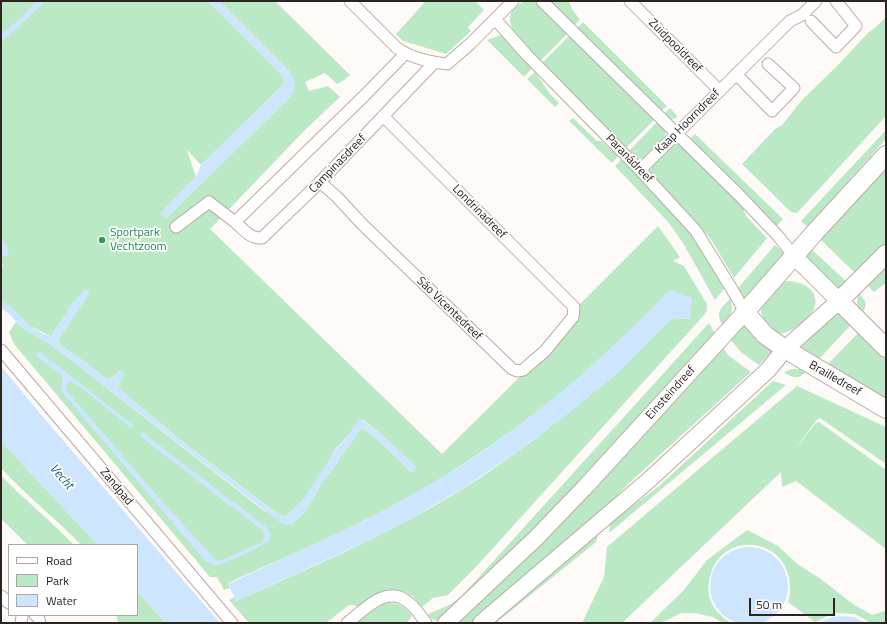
<!DOCTYPE html>
<meta charset="utf-8">
<style>
body{margin:0}
#map{position:relative;width:887px;height:624px;overflow:hidden;background:#fefaf8;font-family:"Titillium Web",sans-serif}
canvas{display:block}
.frame{position:absolute;inset:0;border:2px solid #2c2421;pointer-events:none}
.legend{position:absolute;left:8px;top:544px;width:130px;height:72px;box-sizing:border-box;background:#fff;border:1px solid #aba7a6;margin:0;padding:5px 7px;list-style:none;font-size:12px;color:#2c2421}
.legend li{display:flex;align-items:center;gap:8px;height:20px}
.legend b{width:20px;border:1px solid #aba7a6}
.scale{position:absolute;left:749px;top:598px;width:86px;height:18px;box-sizing:border-box;border:2px solid #2c2421;border-top:0;padding-left:5px;font-size:12px;line-height:14px;white-space:nowrap;color:#2c2421;-webkit-text-stroke:3px #fff;paint-order:stroke}
</style>
<div id="map">
<canvas width="887" height="624"></canvas>
<div class="frame"></div>
<ul class="legend">
<li><b style="height:5px;background:#fff"></b>Road</li>
<li><b style="height:11px;background:#bbe9c5"></b>Park</li>
<li><b style="height:11px;background:#cde6fe"></b>Water</li>
</ul>
<div class="scale">50 m</div>
</div>
<script>
const g = document.querySelector('canvas').getContext('2d');
g.lineJoin = 'round';
function paint(path, color) { g.fillStyle = color; g.fill(path, 'evenodd'); }
function strokePath(path, color, width, dash) { g.strokeStyle = color; g.lineWidth = width; g.lineCap = dash ? 'butt' : 'round'; g.setLineDash(dash || []); g.stroke(path); }
function write(font, color, halo, rows, align = 'center') {
  g.font = font + ' "Titillium Web",sans-serif'; g.lineWidth = 3.5; g.setLineDash([]); g.textBaseline = 'middle'; g.strokeStyle = halo; g.fillStyle = color; for (const [text, x, y, turn = 0] of rows) {
    g.save(); g.translate(x, y); g.rotate((+turn || 0) * Math.PI / 180); g.textAlign = isNaN(turn) ? turn : align; if (halo) g.strokeText(text, 0, 0); g.fillText(text, 0, 0); g.restore();
  }
}
const green = new Path2D(`
 M1,1H208L283,76L284,82L282,86L201,165L187,150L196,177L161,213L166,218L291,96L290,72L219,1H275L350,75L344,80L337,84L325,73L305,82L309,91L328,86L340,97L306,129L210,229L442,454L576,321L578,306L658,226L680,257L673,261L684,266L707,304V310L705,314L475,568L448,595L433,598L422,607C418,603 415,598 411,595C390,583 375,592 359,606L349,605L326,623H249L229,600L234,597L236,601C332,558 430,517 514,454C536,439 556,422 576,405C592,393 609,381 623,367C640,351 655,333 673,318L690,319L667,293C589,377 498,448 398,503C343,533 285,557 228,583L230,588L224,590L217,577H210L204,570L14,344L9,332L16,322L21,327L51,345L75,363L263,510L291,524L305,512L322,482L335,466L342,454L349,446L361,428C369,429 402,464 411,472L416,467L376,430L363,420C352,427 355,428 348,436C342,443 335,447 332,456C320,473 302,508 284,517L279,515L178,438L118,388L119,382L124,375L107,379L82,360L61,346L58,340L76,313L70,307L52,335L50,336L28,325L1,301V269L3,264L1,262V254L6,256L4,242L1,239ZM180,216L190,225L181,230L172,224Z
 M422,1H475L484,10L468,27L471,31L446,54L403,41L396,34L424,3Z
 M525,1H536L540,3L569,32L539,62C525,45 490,17 525,1Z
 M548,1H569L572,9L580,20L573,26Z
 M886,17V116L797,213L791,212L742,164L775,129L782,125L802,100L838,65L869,32L876,27Z
 M583,22L667,106L660,112L576,29Z
 M571,34L656,118L625,149L541,64Z
 M501,35L533,67L524,77L487,40Z
 M535,72L550,94L559,103L555,107L527,79Z
 M670,108L678,117L670,120L663,115Z
 M573,118L597,141H601L611,150L619,155L612,163L569,121Z
 M658,121L666,129L665,136L644,158C637,160 634,156 628,152Z
 M886,130V139L807,227L801,221Z
 M695,134L783,219L776,227L689,140Z
 M679,142L740,200L746,216L767,238L734,278L712,241L693,218L652,176L650,171L651,165L672,144Z
 M624,157L686,227L697,242L724,289L715,300L683,243L669,223L615,166Z
 M886,160V245L857,275L818,237Z
 M775,245L786,255L746,300L738,288Z
 M809,247L848,283L840,292L802,255Z
 M886,266V283L874,292L865,283Z
 M789,281C804,282 821,291 814,309C810,318 789,336 778,333C775,332 773,330 771,328C763,322 758,310 763,301C765,298 769,295 772,292C777,287 780,282 789,281Z
 M858,292C865,300 869,304 862,313L857,304Z
 M730,299C735,310 730,317 723,326C715,312 720,309 730,299Z
 M837,310L851,325L816,362L797,351Z
 M747,316L773,350L759,365L742,353L728,337Z
 M709,323L715,334L551,515L442,621C436,622 432,620 428,615C434,610 442,609 449,605C457,601 463,594 469,588Z
 M858,333L886,359V400L825,367Z
 M721,345L729,356L751,372L628,484L604,510L476,621L473,623H453L538,548L557,529L618,462Z
 M793,369H802L807,371C797,380 796,378 784,373L786,371Z
 M773,381L786,385L609,533L610,524L617,517L658,487Z
 M797,386L886,427V464L820,418L816,421L794,450L816,423L819,422L886,470V549L796,481L782,487L781,472L622,623H582L604,577L607,547Z
 M1,441L98,545H81C56,518 26,496 1,468Z
 M1,476C25,500 51,521 74,545H28L1,519Z
 M747,530L778,546L796,563L822,580L853,604L872,615L885,611L886,623H870L861,617L854,614L839,613L832,614L815,622L788,602C789,597 791,592 790,587C789,534 716,529 709,582C706,601 716,613 731,623H723L713,617L694,613H681L661,623H650L684,590L707,560Z
 M598,534L596,542L496,623H488Z
 M137,591L165,623L118,622L116,615H137Z
 M388,603C399,603 405,607 412,616L407,623H356L379,605Z`);
const water = new Path2D(`
 M37,1H46L1,43V34L15,23Z
 M208,1H219L290,72C296,81 296,87 291,96L166,218L161,213L196,177L201,165L282,86L284,82L283,76Z
 M1,239L4,242L9,253L8,256L1,254Z
 M87,289L89,291V294L58,340L61,346L82,360L107,379L114,376L119,370L123,371L124,375L119,382L118,388L178,438L279,515L284,517C302,508 320,473 332,456C336,447 343,443 349,435C353,430 354,423 360,419L376,430L416,467L415,472H411C402,464 369,429 361,428L349,446L342,454L335,466L322,482L305,512L291,524L286,525L281,523L75,363L51,345L21,327L9,314L1,308V301C21,311 25,329 50,336L52,335L70,306L84,290Z
 M672,290L692,298L690,319L673,318L651,339L623,368L568,414L514,454L462,489L403,523L363,543L236,601L228,584L364,521L398,503L453,471L479,454L524,422L577,379L649,312L667,293Z
 M39,351L133,425L134,426L131,428L80,387L71,382L67,384L66,390L167,507L216,560L220,561L262,542L265,536L263,531L141,437L140,433L142,432L265,526C270,531 271,535 269,541L250,552L216,566L206,562L62,392C60,386 63,381 62,375L36,356Z
 M1,366L43,417L220,623H165L137,591V545H98L1,441Z
 M710 586a39 39 0 1 1 78 0a39 39 0 1 1-78 0Z
 M839,616L854,617L866,623H820L829,618Z`);
const street = new Path2D(`
 M350,1L397,48C411,58 430,62 447,64L470,44L513,1
 M542,1L739,195L778,236L794,256
 M630,1L720,91
 M495,19L526,54L640,170L696,231L730,286L745,312
 M811,21L836,47L856,26L836,1
 M405,54L364,96L235,222C243,229 250,239 262,238L320,182L434,63
 M736,74L772,111L794,88L768,64
 M640,170L790,21L802,15L816,1
 M320,182L337,197L362,224L512,369L517,371L523,370L545,351L573,317L574,307L383,116
 M176,227L209,202L235,222
 M1,350L232,623
 M1,596L9,603
 M35,615L38,617L40,623
 M21,623L22,616
 M347,623C364,610 386,584 408,602C415,607 421,616 426,623`);
const secondary = new Path2D(`
 M446,623L536,538L586,486L745,312
 M481,623L649,480L768,370L785,349L839,301L794,256`);
const primary = new Path2D(`
 M886,155L816,231L745,312L765,335L785,349L886,409
 M886,254L839,301L886,348`);
const markers = [
 [102,240,4,"#2e9e5b"]
];
const streetNames = [
 ["Zuidpooldreef",675,46,45],
 ["Kaap Hoorndreef",688,122,-45],
 ["Paranádreef",629,159,46],
 ["Campinasdreef",338,164,-46],
 ["Londrinadreef",479,212,45],
 ["Sáo Vicentedreef",449,309,44],
 ["Brailledreef",835,379,30],
 ["Einsteindreef",671,393,-48],
 ["Zandpad",116,487,50]
];
const leisureNames = [
 ["Sportpark",110,233],
 ["Vechtzoom",110,247]
];
const waterNames = [
 ["Vecht",61,477,49]
];
paint(green, '#bbe9c5');
paint(water, '#cde6fe');
strokePath(street, '#bdaaa3', 13);
strokePath(secondary, '#bdaaa3', 18);
strokePath(primary, '#bdaaa3', 20);
strokePath(street, '#fff', 11);
strokePath(secondary, '#fff', 16);
strokePath(primary, '#fff', 18);
for (const [x, y, r, color] of markers) { const dot = new Path2D(); dot.arc(x, y, r, 0, 2 * Math.PI); g.fillStyle = color; g.fill(dot); strokePath(dot, '#fff', 1.5); }
write('12px', '#2c2421', '#fff', streetNames);
write('12px', '#27864d', '#fff', leisureNames, 'left');
write('italic 13px', '#185888', '#fff', waterNames);
</script>
